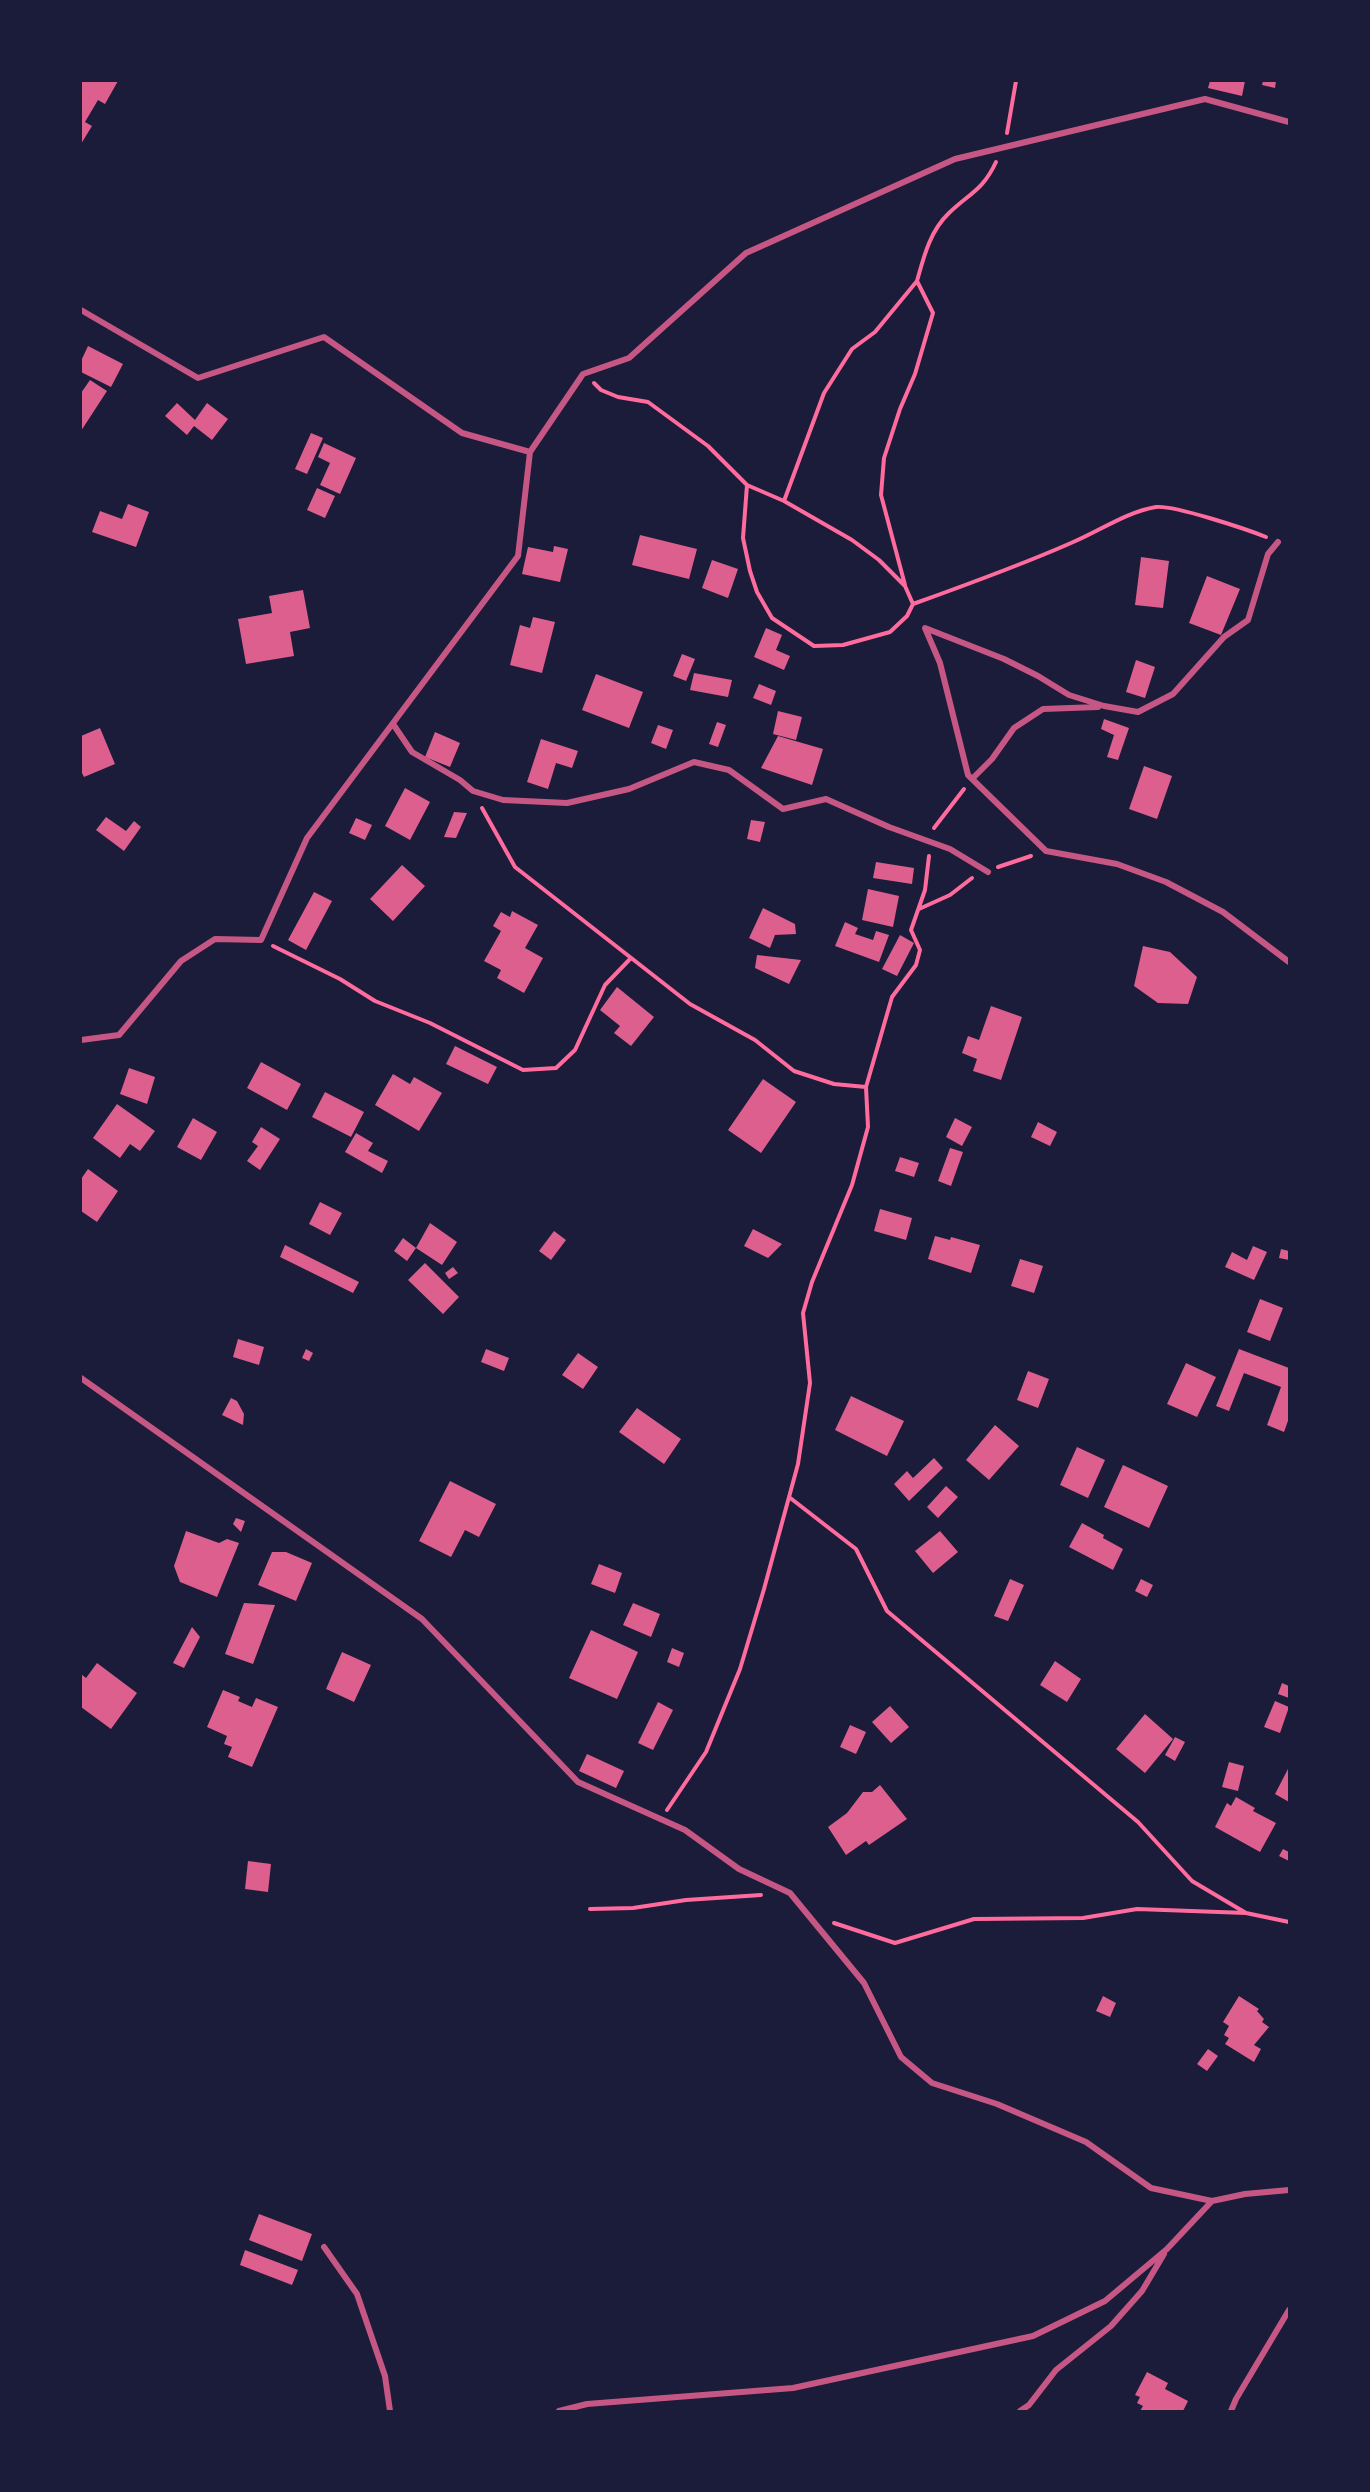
<!DOCTYPE html>
<style>
body{margin:0}
#map{position:relative;width:1370px;height:2492px;overflow:hidden;background:#1b1b3a;font-family:"Roboto Serif",serif}
canvas{display:block}
.frame{position:absolute;inset:0;border:82px solid #1b1b3a;pointer-events:none}
</style>
<div id="map">
<canvas width="1370" height="2492"></canvas>
<div class="frame"></div>
</div>
<script>
const g = document.querySelector('canvas').getContext('2d');
g.lineJoin = 'round';
function paint(path, color) { g.fillStyle = color; g.fill(path, 'evenodd'); }
function strokePath(path, color, width, dash) { g.strokeStyle = color; g.lineWidth = width; g.lineCap = dash ? 'butt' : 'round'; g.setLineDash(dash || []); g.stroke(path); }
const building = new Path2D(`
 M81,81H118L105,104L98,100L85,122L92,126L81,144Z
 M1210,81H1245L1242,96L1208,88Z
 M1263,81H1276L1275,88L1262,85Z
 M88,346L123,364L111,387L81,372V361Z
 M90,380L107,391L81,431V393Z
 M177,403L195,420L207,403L228,419L212,440L194,426L187,435L165,416Z
 M311,433L323,438L307,474L295,469Z
 M324,443L356,458L340,494L320,485L330,463L318,457Z
 M317,488L335,496L325,518L307,510Z
 M128,504L149,512L136,547L92,532L100,511L122,519Z
 M640,535L697,549L689,579L632,565Z
 M554,546L568,549L560,582L522,574L528,547L553,552Z
 M1141,557L1169,561L1163,608L1135,605Z
 M712,560L738,569L728,598L702,588Z
 M1207,576L1240,589L1221,635L1189,623Z
 M303,590L310,628L290,632L294,656L246,664L238,619L272,613L269,596Z
 M533,617L555,622L542,673L510,665L520,625L530,628Z
 M766,628L782,635L776,650L790,656L784,670L754,657Z
 M682,654L695,659L686,681L673,676Z
 M1136,660L1155,667L1145,698L1126,692Z
 M694,673L732,680L728,697L690,690Z
 M596,674L643,692L629,728L582,710Z
 M759,684L776,691L771,705L753,698Z
 M778,711L802,717L796,740L773,734Z
 M1104,719L1129,728L1118,760L1107,757L1114,735L1101,729Z
 M717,722L726,725L718,747L709,744Z
 M658,725L673,730L666,749L651,743Z
 M100,728L115,764L84,777L81,771V736Z
 M435,732L460,743L450,767L425,757Z
 M778,736L823,749L812,785L761,768Z
 M541,739L578,751L572,768L556,763L548,789L527,782Z
 M1144,766L1172,776L1157,819L1129,809Z
 M405,788L430,802L410,840L385,826Z
 M454,812L467,813L456,838L444,837Z
 M106,817L126,831L134,821L141,827L124,851L96,830Z
 M356,818L372,825L365,840L349,833Z
 M751,820L765,822L760,842L747,839Z
 M876,862L914,868L912,884L873,878Z
 M402,865L425,886L393,921L370,899Z
 M868,889L899,896L893,927L862,920Z
 M314,892L332,901L306,950L288,940Z
 M763,908L795,924L796,934L775,935L770,948L749,938Z
 M512,911L538,925L525,948L543,958L524,993L497,978L501,970L484,961L501,931L493,926L501,912L510,917Z
 M845,922L858,928L855,934L873,940L876,931L889,935L879,962L835,946Z
 M900,935L914,943L897,976L882,969Z
 M1143,946L1170,952L1197,977L1188,1004L1158,1003L1134,986Z
 M757,955L801,960L789,984L755,968Z
 M617,987L654,1017L631,1046L614,1033L620,1026L600,1010Z
 M991,1006L1022,1017L1001,1080L973,1071L977,1059L962,1053L968,1036L979,1040Z
 M455,1046L497,1067L488,1084L446,1064Z
 M261,1062L301,1084L287,1110L247,1088Z
 M129,1068L155,1077L147,1104L120,1094Z
 M393,1074L410,1084L414,1077L442,1093L419,1131L375,1105Z
 M763,1079L796,1102L761,1153L728,1130Z
 M325,1092L364,1112L351,1137L312,1117Z
 M117,1104L155,1131L140,1151L130,1144L120,1158L93,1138Z
 M193,1118L217,1132L201,1160L177,1147Z
 M955,1118L972,1127L962,1146L946,1137Z
 M1038,1122L1057,1132L1050,1146L1031,1137Z
 M261,1127L280,1139L260,1170L247,1161L258,1146L252,1142Z
 M356,1133L373,1143L368,1151L388,1161L382,1173L345,1152Z
 M950,1148L963,1152L951,1186L938,1181Z
 M900,1157L919,1163L914,1177L895,1171Z
 M88,1169L118,1191L97,1222L81,1211V1179Z
 M320,1202L342,1213L330,1235L309,1224Z
 M880,1209L912,1218L906,1240L874,1231Z
 M430,1223L457,1242L442,1265L416,1248L407,1261L394,1251L403,1238L416,1248Z
 M753,1229L782,1244L768,1258L744,1246Z
 M554,1231L566,1240L551,1260L539,1251Z
 M935,1236L950,1240L951,1237L980,1245L971,1273L928,1259Z
 M285,1245L359,1282L353,1293L280,1257Z
 M1253,1246L1267,1252L1254,1280L1225,1267L1232,1252L1247,1260Z
 M1281,1249L1289,1251V1260L1279,1258Z
 M1020,1259L1043,1266L1034,1293L1011,1286Z
 M425,1263L459,1297L443,1314L408,1280Z
 M453,1267L458,1273L449,1279L445,1273Z
 M1260,1299L1283,1308L1270,1341L1247,1332Z
 M238,1339L264,1347L259,1365L233,1357Z
 M306,1349L313,1353L309,1361L302,1358Z
 M486,1349L509,1358L504,1371L481,1362Z
 M1239,1349L1289,1368V1418L1284,1432L1267,1425L1281,1387L1244,1373L1229,1411L1216,1406Z
 M578,1353L598,1367L583,1389L562,1375Z
 M1186,1363L1216,1377L1197,1417L1167,1404Z
 M1028,1371L1049,1379L1038,1408L1017,1400Z
 M851,1396L904,1421L887,1456L835,1430Z
 M231,1398L237,1401L244,1414L243,1425L222,1415Z
 M637,1408L681,1439L664,1464L619,1432Z
 M995,1425L1019,1446L989,1480L966,1460Z
 M1077,1447L1105,1460L1088,1498L1060,1485Z
 M934,1458L943,1468L909,1501L894,1484L907,1471L913,1478Z
 M1123,1465L1168,1486L1149,1528L1104,1507Z
 M450,1481L496,1504L479,1537L465,1530L451,1557L419,1541Z
 M946,1486L958,1497L938,1518L927,1507Z
 M236,1518L245,1521L241,1532L233,1524Z
 M1082,1523L1104,1535L1103,1538L1123,1549L1113,1570L1069,1547Z
 M186,1531L219,1543L227,1539L239,1543L217,1597L180,1582L174,1566Z
 M940,1531L958,1552L933,1573L915,1551Z
 M272,1552H286L312,1563L296,1601L258,1585Z
 M599,1564L622,1573L615,1593L591,1584Z
 M1010,1579L1024,1585L1008,1621L994,1616Z
 M1141,1579L1153,1585L1147,1597L1135,1591Z
 M244,1603L275,1605L253,1664L225,1654Z
 M633,1603L660,1614L651,1637L623,1625Z
 M192,1627L200,1637L184,1668L173,1663Z
 M591,1630L638,1652L617,1699L569,1678Z
 M672,1648L684,1653L679,1667L667,1662Z
 M342,1652L371,1665L354,1702L326,1689Z
 M1055,1661L1081,1679L1067,1702L1040,1685Z
 M97,1663L137,1693L111,1729L81,1707V1674L86,1678Z
 M1282,1683L1289,1686V1698L1278,1694Z
 M223,1690L240,1697L238,1701L252,1707L256,1698L278,1707L252,1767L228,1757L232,1747L224,1744L227,1736L207,1727Z
 M1275,1701L1289,1707L1280,1733L1264,1727Z
 M658,1702L673,1710L653,1750L638,1743Z
 M890,1706L909,1727L891,1743L872,1722Z
 M1145,1714L1173,1739L1145,1773L1116,1749Z
 M850,1725L866,1732L856,1754L840,1747Z
 M1175,1737L1185,1742L1175,1761L1165,1755Z
 M587,1754L624,1771L616,1788L579,1771Z
 M1229,1762L1244,1766L1238,1791L1222,1787Z
 M1289,1767V1802L1275,1794Z
 M880,1785L907,1819L869,1845L866,1841L846,1855L828,1827L847,1813L863,1792H872Z
 M1236,1797L1255,1808L1253,1811L1276,1823L1260,1852L1215,1827L1227,1803L1231,1806Z
 M1283,1849L1289,1852V1861L1279,1856Z
 M248,1861L271,1864L268,1892L245,1889Z
 M1103,1996L1116,2003L1110,2017L1096,2011Z
 M1239,1996L1259,2009L1257,2011L1264,2019L1262,2022L1269,2027L1254,2045L1261,2049L1254,2062L1225,2044L1229,2038L1224,2035L1229,2026L1223,2022Z
 M1208,2049L1218,2056L1207,2071L1197,2064Z
 M259,2214L312,2234L302,2261L249,2240Z
 M245,2250L298,2270L292,2285L240,2265Z
 M1147,2372L1168,2383L1165,2389L1188,2401L1183,2411H1140L1143,2406L1137,2403L1140,2397L1135,2395Z`);
const path = new Path2D(`
 M1007,133L1016,81
 M594,383L601,390L618,397L648,402L708,446L747,485L784,501L852,540L879,560L905,586L913,604C966,585 1019,566 1071,543C1098,532 1126,512 1156,507C1174,505 1246,529 1266,537
 M747,485L743,538L750,571L757,592L772,618L814,646L843,645L890,632L907,616L913,604
 M784,501L824,393L852,349L875,332L917,281
 M905,585L881,495L884,458L900,409L915,374L933,313L917,281C924,256 930,231 949,213C970,193 983,190 996,162
 M482,808L515,867L690,1004L755,1040L794,1071L834,1084L866,1087
 M934,828L964,789
 M998,867L1031,856
 M919,909L950,895L972,878
 M273,946L340,979L375,1001L430,1023L523,1070L556,1068L575,1050L605,985L631,958
 M789,1497L856,1549L887,1611L1138,1822L1192,1881L1246,1913L1289,1922
 M667,1810L706,1752L740,1669L764,1589L798,1464L810,1383L803,1313L812,1282L852,1185L868,1127L866,1087L892,997L916,965L920,950L911,930L925,890L929,856
 M590,1909L633,1908L686,1900L761,1895
 M834,1923L895,1943L974,1919L1083,1918L1137,1909L1246,1913`);
const minor = new Path2D(`
 M81,310L198,378L324,337L462,433L530,452L518,556L307,838L261,940L215,939L181,961L119,1035L81,1040
 M530,452L583,374L629,358L746,253L955,159L1205,99L1289,122
 M1278,542L1268,554L1248,620L1224,637L1173,694L1138,712L1104,706L1069,695L1038,676L1004,659L925,628L940,663L968,775L1046,851L1117,864L1166,882L1223,912L1289,962
 M393,724L412,752L460,780L473,791L503,800L567,803L629,789L694,762L729,770L783,809L826,799L889,827L950,849L988,872
 M972,779L992,759L1014,728L1043,709L1098,707
 M81,1378L422,1619L578,1782L685,1830L739,1869L790,1893L864,1983L901,2057L932,2083L997,2104L1086,2142L1151,2188L1212,2201
 M324,2247L357,2294L385,2376L390,2411
 M559,2411L587,2404L793,2388L1033,2336L1105,2301L1167,2249L1212,2201L1245,2194L1289,2190
 M1020,2411L1029,2405L1056,2370L1111,2326L1142,2291L1164,2254
 M1231,2411L1236,2399L1289,2310`);
paint(building, '#dd5f8e');
strokePath(path, '#ff6b9d', 4);
strokePath(minor, '#c65784', 6);
</script>
